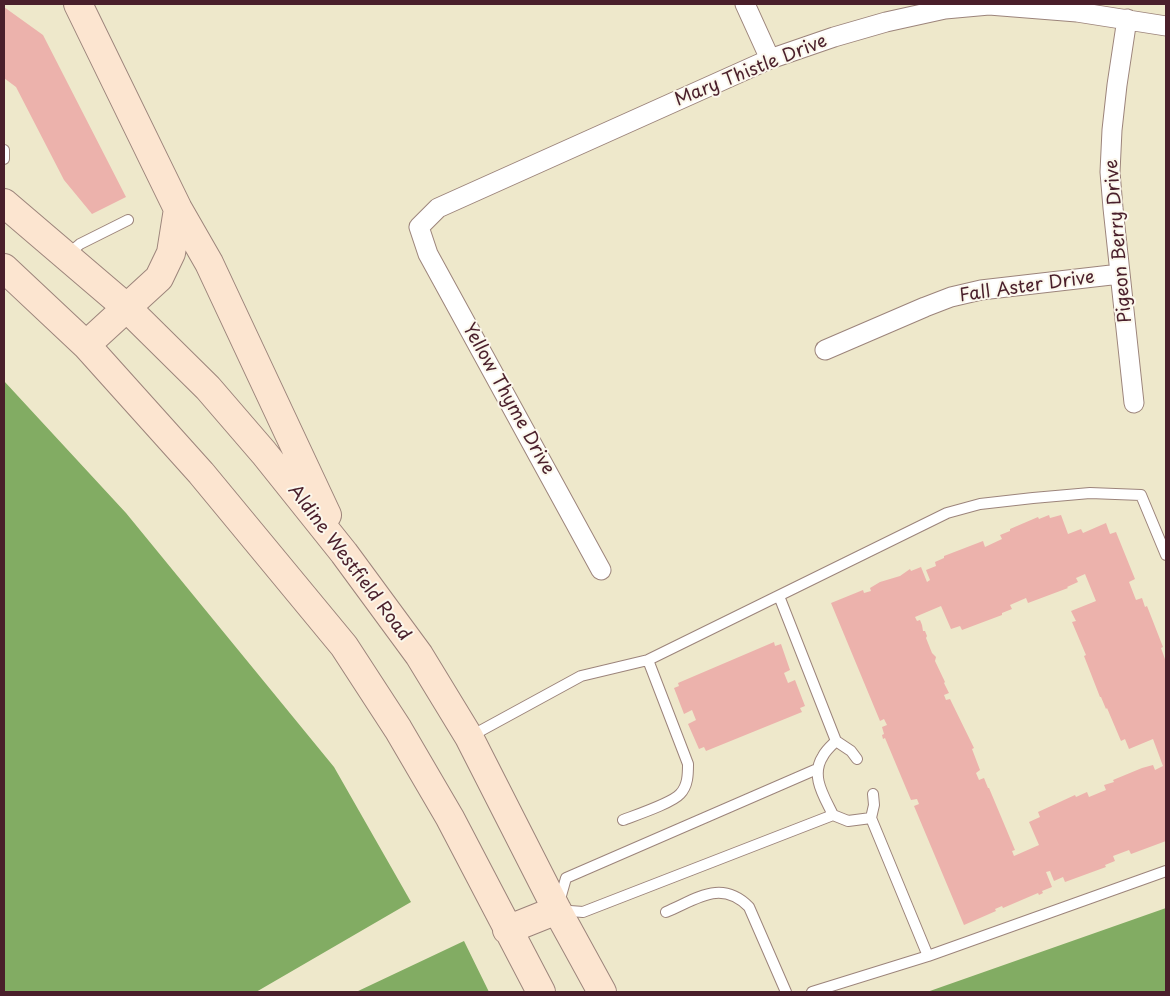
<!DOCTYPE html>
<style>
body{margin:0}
#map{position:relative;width:1170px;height:996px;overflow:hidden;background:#eee8cb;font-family:"Playpen Sans",sans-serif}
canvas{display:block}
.frame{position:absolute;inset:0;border:5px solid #4a1f2b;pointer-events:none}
</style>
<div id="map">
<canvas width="1170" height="996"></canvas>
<div class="frame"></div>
</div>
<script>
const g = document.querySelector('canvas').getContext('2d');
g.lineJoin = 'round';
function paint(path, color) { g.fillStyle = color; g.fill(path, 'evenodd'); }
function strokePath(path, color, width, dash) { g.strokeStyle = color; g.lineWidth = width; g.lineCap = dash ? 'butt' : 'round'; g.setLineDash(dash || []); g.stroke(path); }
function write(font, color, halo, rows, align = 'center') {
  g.font = font + ' "Playpen Sans",sans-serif'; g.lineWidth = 4; g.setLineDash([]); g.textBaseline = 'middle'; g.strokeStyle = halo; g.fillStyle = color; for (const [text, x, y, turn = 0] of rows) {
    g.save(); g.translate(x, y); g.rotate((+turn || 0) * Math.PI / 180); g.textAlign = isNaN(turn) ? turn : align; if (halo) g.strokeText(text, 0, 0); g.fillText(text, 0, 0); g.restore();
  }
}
const forest = new Path2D(`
 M4,381L126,513L334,767L411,902L256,992H4Z
 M1166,908V992H927Z
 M464,941L489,992H356Z`);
const building = new Path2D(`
 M4,7L43,35L126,197L92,214L64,180L16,87L4,78Z
 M1049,515L1050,518L1061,515L1068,534L1081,529L1083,533L1106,523L1110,534L1116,532L1135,579L1129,582L1136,600L1142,598L1145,607L1147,606L1163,647L1161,648L1166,662V841L1131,854L1129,850L1113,856L1115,861L1105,865L1106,867L1065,882L1063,877L1054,881L1050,871L1046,872L1052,887L1042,891L1043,893L1039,895L1038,893L1003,908L1002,906L995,909L996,911L964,925L914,806L919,804L917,799L911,800L885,738L883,739L882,735L884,734L882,727L887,725L884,719L880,721L831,603L863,590L864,593L871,591L870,588L880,582L900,576L910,569L911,571L921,567L927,582L930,580L926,570L936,566L935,562L944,558V556L983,541L985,547L1002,539L1000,535L1010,531V529L1038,517L1039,519ZM1085,574L1096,601L1071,611L1076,621L1072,622L1086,655L1084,656L1100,697H1101L1106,709L1107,708L1121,741L1125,739L1129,749L1153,739L1163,766L1155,770L1153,765L1142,768L1113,780L1114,782L1104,785L1106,790L1089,797L1087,792L1076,797L1075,795L1038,812L1040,817L1029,822L1039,845L1014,856L1012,851L1015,850L989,788H988L984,778L979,780L976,773L980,770L972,749L974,748L950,699L946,700L944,695L949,693L944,683L945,682L935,661L936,657L932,653L926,638L927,636L925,631H923L922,625L920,620L917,621L915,617L941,606L951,629L960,626L962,630L1002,615V613L1012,609L1010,605L1026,598L1028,603L1068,588L1067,587L1078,582L1076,578Z
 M774,642L775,646L781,644L790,670L784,673L788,683L795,680L805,706L800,708L802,712L706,751L704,747L699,749L688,724L696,720L692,710L684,714L674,688L679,686L678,683Z`);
const lane = new Path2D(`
 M4,150V159
 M67,255L80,244L128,220
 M779,596L836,741
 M471,736L581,676L648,660L947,513L980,504L1033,498L1090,493L1141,495L1166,555
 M857,759L851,751L836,741C832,745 826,750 823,756C810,776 824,796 833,815L848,821L871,818L874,805L873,794
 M817,769L566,878L557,910L583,912L833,815
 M871,818L928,956
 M623,820C636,815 672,803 680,794C688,786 688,774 688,764L648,660
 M666,912C697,899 721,879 749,907L786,992
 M812,992L928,956L1166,871`);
const street = new Path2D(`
 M745,4L770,59
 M1127,19L1117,85L1112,130L1110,172L1113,208L1134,403
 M825,350L925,307L951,297L981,290L1120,274
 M601,570L428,254L419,227L438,208L770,59L834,37L886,22L945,9L989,5L1077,12L1166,26`);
const secondary = new Path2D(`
 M78,4L178,209L209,263L327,515
 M4,203L127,308L208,388L264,453L344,553L419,655L469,737L557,910L602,992
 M4,268L86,345L201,473L344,646L398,729L450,818L541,992
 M86,345L159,278L171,253L178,209
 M507,930L557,910`);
const streetNames = [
 ["Mary Thistle Drive",751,71,-22],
 ["Pigeon Berry Drive",1119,241,-95],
 ["Fall Aster Drive",1027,287,-8],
 ["Yellow Thyme Drive",508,399,61],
 ["Aldine Westfield Road",349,563,53]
];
paint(forest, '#82ac63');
paint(building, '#ecb2ac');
strokePath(lane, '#9c847b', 12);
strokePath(street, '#9c847b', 21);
strokePath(secondary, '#9c847b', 30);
strokePath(lane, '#fff', 10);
strokePath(street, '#fff', 19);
strokePath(secondary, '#fce5d0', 28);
write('18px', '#4a1f2b', '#fbf7ec', streetNames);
</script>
